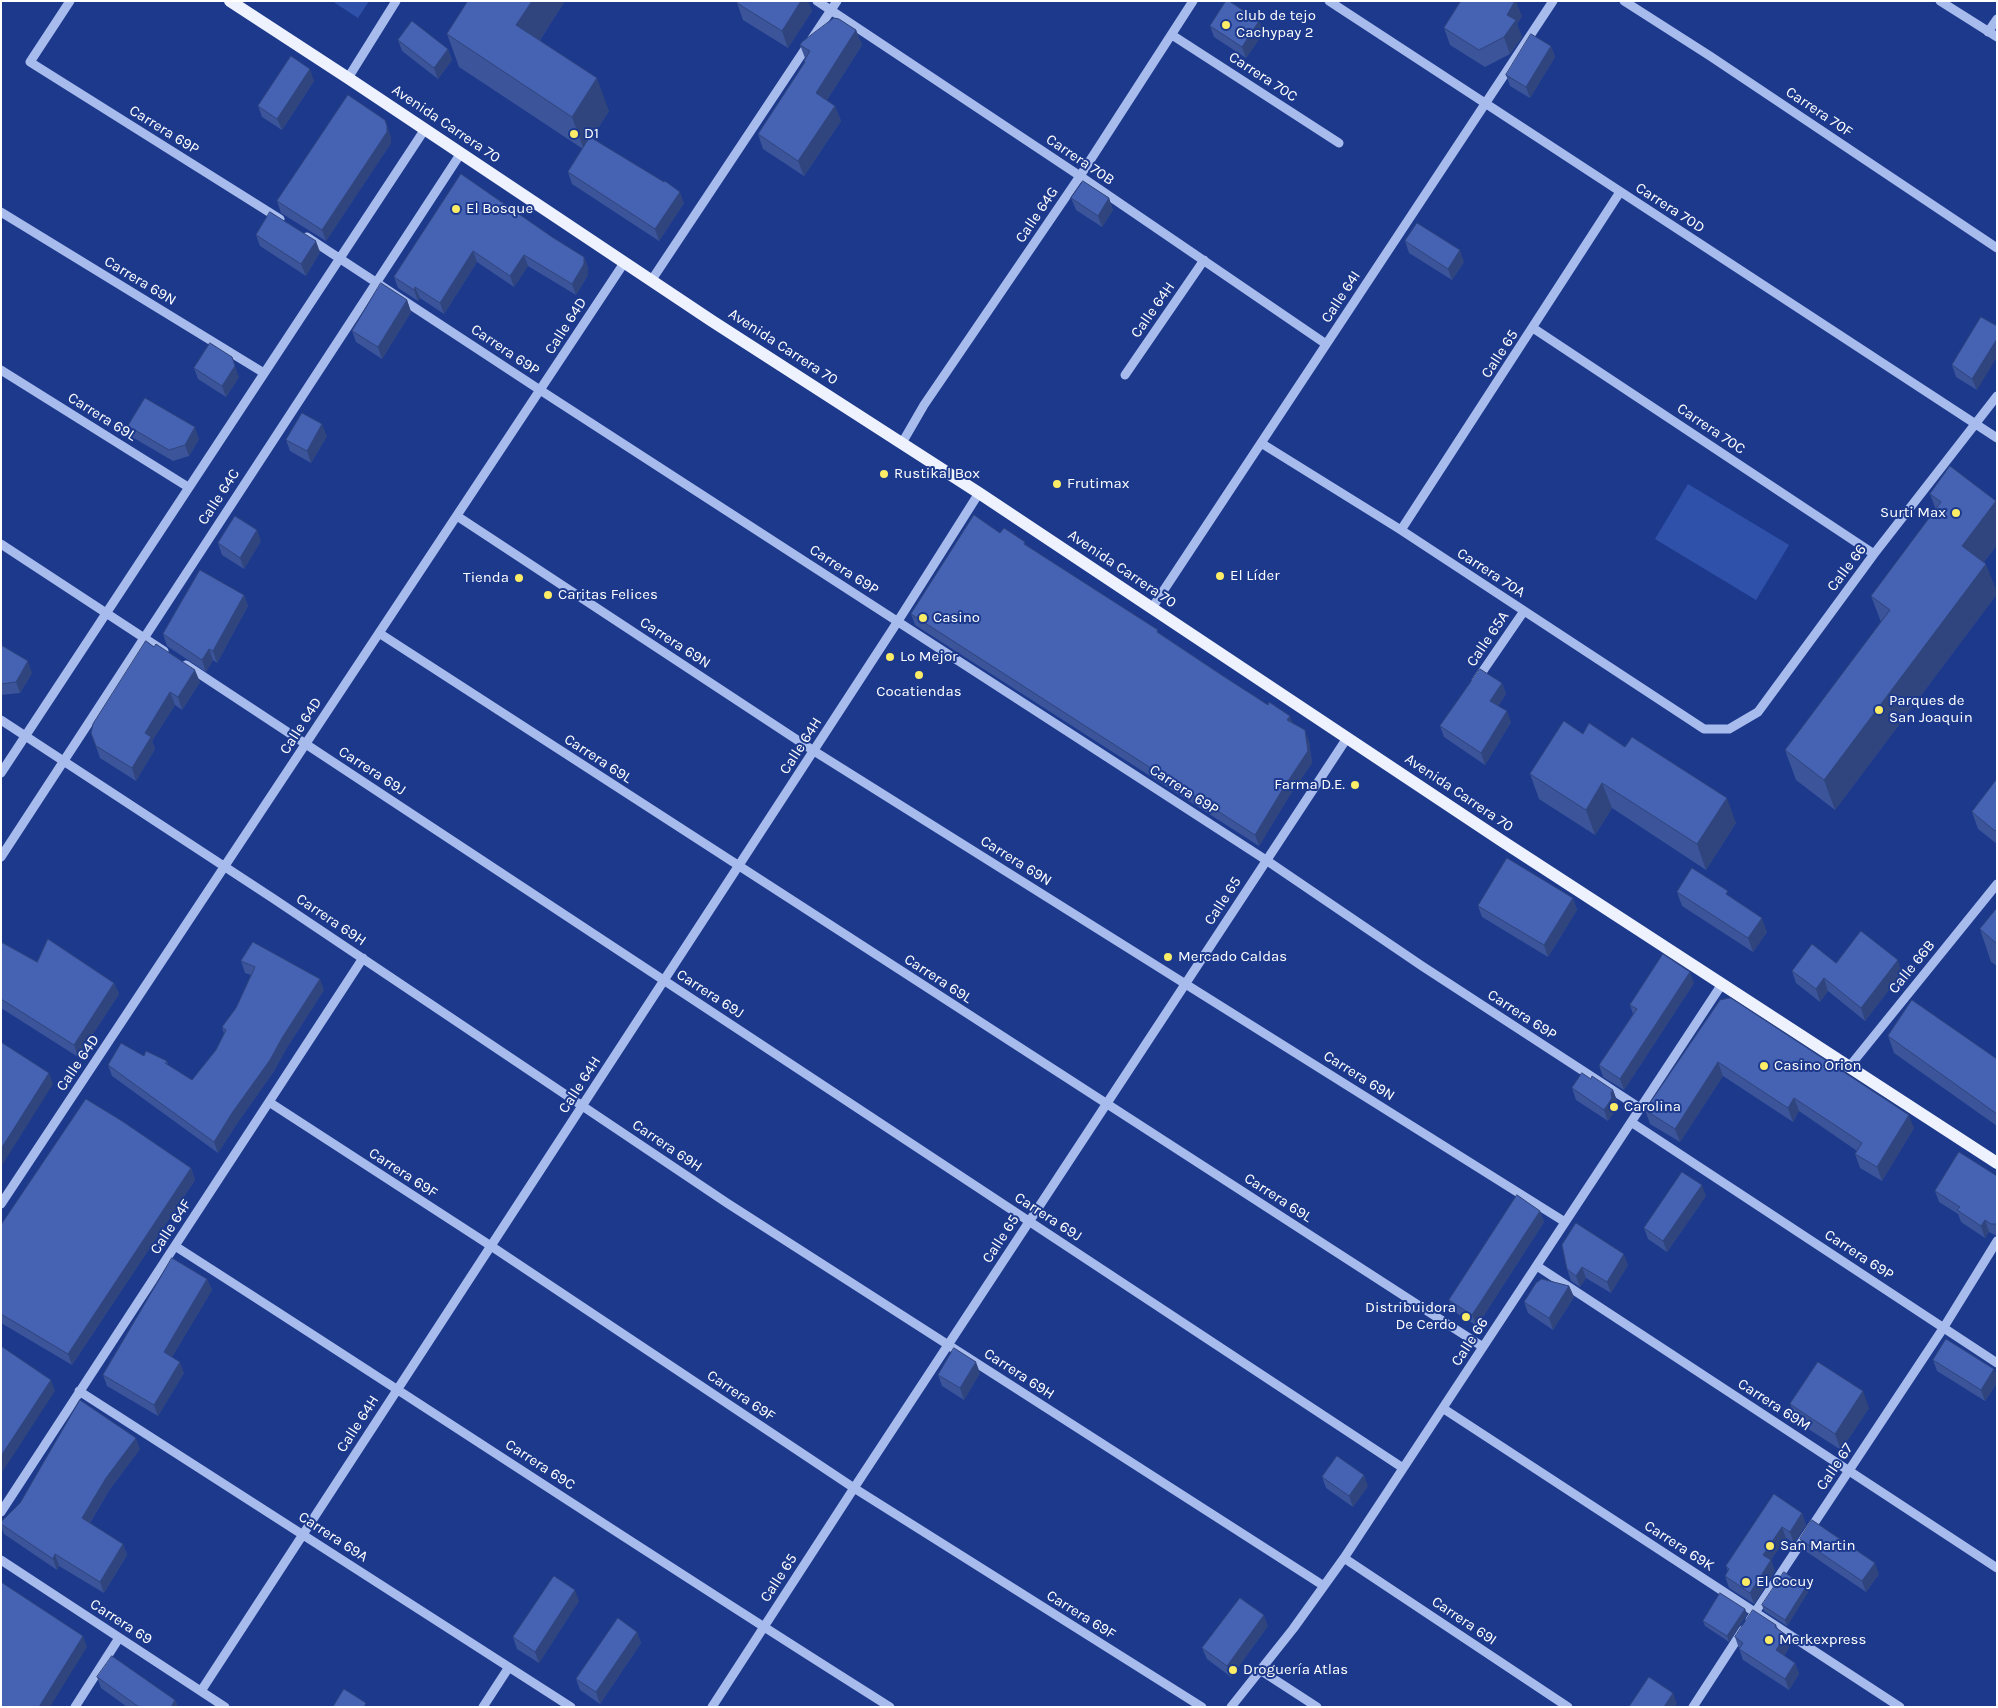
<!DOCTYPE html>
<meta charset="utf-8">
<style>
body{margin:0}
#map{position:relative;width:1998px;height:1708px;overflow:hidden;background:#1c398c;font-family:Karla,sans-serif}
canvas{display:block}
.frame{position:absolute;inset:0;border:2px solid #fff;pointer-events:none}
</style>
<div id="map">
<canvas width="1998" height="1708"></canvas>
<div class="frame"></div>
</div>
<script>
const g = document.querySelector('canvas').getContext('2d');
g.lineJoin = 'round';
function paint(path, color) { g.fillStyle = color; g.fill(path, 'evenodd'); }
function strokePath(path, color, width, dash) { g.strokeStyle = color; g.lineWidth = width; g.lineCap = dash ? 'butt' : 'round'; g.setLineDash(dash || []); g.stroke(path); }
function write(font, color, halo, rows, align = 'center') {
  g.font = font + ' Karla,sans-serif'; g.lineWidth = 4; g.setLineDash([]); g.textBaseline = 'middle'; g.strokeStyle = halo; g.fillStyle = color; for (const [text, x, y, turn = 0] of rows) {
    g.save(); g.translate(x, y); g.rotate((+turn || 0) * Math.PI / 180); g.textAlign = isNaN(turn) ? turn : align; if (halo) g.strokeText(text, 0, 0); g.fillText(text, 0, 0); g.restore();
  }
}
const green = new Path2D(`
 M332,1H369L358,18Z
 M1688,484L1789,545L1756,600L1655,539Z`);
const minor = new Path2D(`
 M70,1L30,62L280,219
 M817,1L1080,176L1326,344
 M1329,1L1997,438
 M1624,1L1710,56L1997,248
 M1940,1L1997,37
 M1988,32L1997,19
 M1172,35L1339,143
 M348,78L396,1
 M1,212L264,373
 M307,237L540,390L1266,860L1422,966L1640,1108
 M651,281L837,1
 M1533,328L1874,554
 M1,370L188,487
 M1125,375L1204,260
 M902,443L924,405L1080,176L1193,1
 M1261,443L1401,530L1704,729H1729L1758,712L1874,554L1997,396
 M457,516L814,751L1565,1222
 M1401,530L1620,192
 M1,544L164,651
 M1152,608L1553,1
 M379,633L1483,1347
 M186,665L1403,1468
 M1476,681L1524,611
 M1,720L274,899L727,1203L1324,1586
 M1,773L425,129
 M1,857L461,153
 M1849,1067L1997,884
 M269,1102L491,1246L854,1488L1202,1707
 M1631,1122L1997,1363
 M1,1204L624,263
 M175,1246C414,1399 650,1556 890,1707
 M1537,1266L1997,1568
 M79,1391L571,1707
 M1444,1409L1900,1707
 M1,1512L363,958
 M1344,1558L1568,1707
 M1,1560L225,1707
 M1750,1620L1944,1327L1997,1241
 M1260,1670L1317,1707
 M201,1691L898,621L979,493
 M75,1707L119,1638
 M483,1707L509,1667
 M712,1707L854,1488L1347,738
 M1231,1707L1293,1629L1344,1558L1722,984
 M1693,1707L1743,1630`);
const major = new Path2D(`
 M230,1L348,78L712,321L979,493L1502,841L1997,1163`);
const wall = new Path2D(`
 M468,1H565L540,40L609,111L592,138L684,203L659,241L572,184L568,172L583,149L459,67L447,34Z
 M737,3L812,11L788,48L743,20Z
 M1522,16L1517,24L1522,37L1510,54L1485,67L1450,45L1444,28Z
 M1210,26L1264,32L1246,58L1214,37Z
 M856,30L862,45L827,100L835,106L841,121L804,176L763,149L758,134L805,63L804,61L805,58L800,45Z
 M398,40L448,49L452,60L438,79L402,51Z
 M1551,46L1555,57L1530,98L1510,86L1506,75Z
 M314,81L282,130L262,117L258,106Z
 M391,137V143L326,241L281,213L277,201Z
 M461,174L552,237L584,257L588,268V275L576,295L528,266L514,287L477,262L444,314L420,298L418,301L398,288L394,277Z
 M1071,198H1109L1113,210L1102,227L1076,210Z
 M256,235L320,252L306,276L260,246Z
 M1405,241L1464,262L1452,280L1409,253Z
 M407,300L411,312L382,359L356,342L352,331Z
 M1981,317L1977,390L1956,377L1952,365Z
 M194,368L239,377L226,397L198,379Z
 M128,426L199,439L189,456L173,461L132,437Z
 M327,436L311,463L290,451L286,440Z
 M1930,494L1997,502V545L1984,562L1997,592V594L1835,810L1796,780L1785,750L1881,622L1871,596L1936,510Z
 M1000,533L1026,545L1223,676L1268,705L1290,716L1292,723L1309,741L1312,763L1288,798L1259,846L915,625L911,614Z
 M261,541L244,569L222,555L218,543Z
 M244,595L248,606L217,663L213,660L206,672L167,646L163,634Z
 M146,641L200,682L182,710L175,705L152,741L155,749L136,781L100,758L91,733Z
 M1,645L32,673L20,693L1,695Z
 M1502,683L1506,694L1498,706L1511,722L1485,765L1444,737L1440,726Z
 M1583,734L1736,823L1706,870L1612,808L1595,835L1539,799L1530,774Z
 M1997,779V844L1978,829L1972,812Z
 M1677,892L1730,897L1767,932L1753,952L1682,906Z
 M1573,898L1577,910L1548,957L1482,917L1478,906Z
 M1997,908V966L1991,962L1980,929Z
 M1,942L37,962L114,983L119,994L78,1057L1,1008Z
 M241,961L324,990L286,1049L274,1071L236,1125L218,1153L112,1076L108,1065L144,1056L167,1061L168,1065L192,1080L216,1050L224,1034L222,1027L236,1008L251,975L245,973Z
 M1836,963L1902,973L1865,1021L1828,991L1820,1002L1796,983L1792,971Z
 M1694,983L1624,1090L1603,1077L1599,1065L1633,1014L1630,1005Z
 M1720,1000L1914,1128L1882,1181L1860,1168L1855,1154L1857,1151L1799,1111L1793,1122L1723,1076L1680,1142L1650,1124L1645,1110Z
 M1888,1036L1997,1059V1126L1894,1053Z
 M1591,1079L1613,1090L1617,1101L1615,1104L1616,1109L1608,1121L1576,1100L1572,1088Z
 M191,1168L195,1180L72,1365L1,1323V1225Z
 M1997,1176V1235H1995L1989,1232L1985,1238L1961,1222L1958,1214L1939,1202L1935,1191Z
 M1706,1196L1667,1252L1648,1239L1644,1228Z
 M1540,1211L1544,1222L1477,1326L1453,1311L1449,1300Z
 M1562,1245L1628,1265L1611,1293L1586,1278L1580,1287L1571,1281L1567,1269Z
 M207,1279L212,1290L172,1357L184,1373L158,1416L107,1386L103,1375Z
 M1569,1286L1574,1297L1553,1330L1528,1313L1524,1302Z
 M1933,1360L1997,1376V1383L1985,1401L1937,1371Z
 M980,1373L964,1400L942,1386L938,1375Z
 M1790,1404L1869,1408L1841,1450L1796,1421Z
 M140,1449L110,1489L90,1523L123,1544L127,1555L104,1593L59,1566L57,1570L4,1534L1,1526V1522Z
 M1322,1477L1368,1486L1353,1507L1326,1488Z
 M1802,1513L1806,1525L1794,1543L1786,1538L1771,1560L1775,1571L1754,1604L1729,1588L1725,1576L1728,1571L1726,1566Z
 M1800,1539L1879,1574L1866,1592L1804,1550Z
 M1806,1587L1808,1592L1787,1626L1764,1611L1762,1605Z
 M579,1601L539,1663L517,1649L513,1637Z
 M1745,1609L1747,1614L1729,1642L1705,1626L1703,1621Z
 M1776,1625L1778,1629L1786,1635L1790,1646L1784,1656L1795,1663L1799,1674L1789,1690L1743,1660L1735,1637Z
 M1268,1626L1231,1677L1207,1659L1202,1648Z
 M637,1632L641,1643L600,1704L580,1690L576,1679Z
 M97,1677L175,1700L178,1707H127L101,1688Z`);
const shadedWall = new Path2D(`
 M532,1H565L528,58L516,25Z
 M801,1H808L812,11L788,48L782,31Z
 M1515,1H1516L1522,16L1517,24L1522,37L1510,54L1504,37L1507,15Z
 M1259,21L1264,32L1246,58L1242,47Z
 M856,30L862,45L822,108L816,93Z
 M1551,46L1555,57L1530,98L1526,87Z
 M448,49L452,60L438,79L434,68Z
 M310,69L314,81L282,130L277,119Z
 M597,78L609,111L584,150L572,117Z
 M835,106L841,121L804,176L798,161Z
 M385,120L391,137V143L326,241L322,230Z
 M680,192L684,203L659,241L655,229Z
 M1109,198L1113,210L1102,227L1098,216Z
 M316,241L320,252L306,276L301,264Z
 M1460,250L1464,262L1452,280L1448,269Z
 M473,251L477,262L444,314L440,303Z
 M524,255L528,266L514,287L510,276Z
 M584,257L588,268V275L576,295L572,284Z
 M415,287L420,298L418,301L414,290Z
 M407,300L411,312L382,359L378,347Z
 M1997,339V357L1977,390L1972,379Z
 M235,366L239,377L226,397L222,386Z
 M322,424L327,436L311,463L307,451Z
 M195,427L199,439L189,456L185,445Z
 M1996,501L1997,545L1973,576L1962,546Z
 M257,530L261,541L244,569L240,558Z
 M1986,564L1997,592V594L1835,810L1824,780Z
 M244,595L248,606L217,663L213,651Z
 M209,649L213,660L206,672L202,660Z
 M28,661L32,673L20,693L16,682Z
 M195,670L200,682L182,710L178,697Z
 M1502,683L1506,694L1494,712L1490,701Z
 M170,692L175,705L152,741L155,749L136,781L132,768L145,733Z
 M1507,711L1511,722L1485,765L1481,753Z
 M1290,716L1294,727L1287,720Z
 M1305,730L1309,741L1312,763L1288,798L1259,846L1255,835L1284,787Z
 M1602,783L1612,808L1595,835L1586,810Z
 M1727,798L1736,823L1706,870L1697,844Z
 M1573,898L1577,910L1548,957L1544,945Z
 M1762,918L1767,932L1753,952L1748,938Z
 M1898,960L1902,973L1865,1021L1861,1008Z
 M1690,972L1694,983L1624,1090L1620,1079Z
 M1824,978L1828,991L1820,1002L1816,989Z
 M320,979L324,990L286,1049L274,1071L236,1125L218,1153L214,1142L232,1113Z
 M114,983L119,994L78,1057L74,1045Z
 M1718,1062L1723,1076L1680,1142L1675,1129Z
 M49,1073L53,1084L1,1167V1149Z
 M1613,1090L1617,1101L1615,1104L1616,1109L1608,1121L1604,1110L1611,1093Z
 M1794,1098L1799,1111L1793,1122L1788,1108Z
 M1909,1115L1914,1128L1882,1181L1877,1167Z
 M191,1168L195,1180L72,1365L68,1354Z
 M1702,1185L1706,1196L1667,1252L1663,1241Z
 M1540,1211L1544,1222L1477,1326L1472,1315Z
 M1985,1220L1989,1232L1985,1238L1981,1226Z
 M1624,1254L1628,1265L1611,1293L1607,1282Z
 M1582,1267L1586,1278L1580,1287L1576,1276Z
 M207,1279L212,1290L168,1364L164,1352Z
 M1569,1286L1574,1297L1553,1330L1549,1318Z
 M180,1362L184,1373L158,1416L154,1405Z
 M976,1362L980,1373L964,1400L960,1388Z
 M1994,1369L1997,1376V1383L1985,1401L1981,1390Z
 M51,1380L55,1391L1,1474V1456Z
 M1863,1391L1869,1408L1841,1450L1835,1434Z
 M136,1438L140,1449L110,1489L86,1529L82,1518L106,1478Z
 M1364,1475L1368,1486L1353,1507L1349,1496Z
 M1802,1513L1806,1525L1794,1543L1790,1532Z
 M1782,1527L1786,1538L1771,1560L1775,1571L1754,1604L1750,1593L1763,1555Z
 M123,1544L127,1555L104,1593L100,1582Z
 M55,1554L59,1566L57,1570L53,1559Z
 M1875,1563L1879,1574L1866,1592L1862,1581Z
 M1806,1587L1808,1592L1787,1626L1785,1620Z
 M575,1590L579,1601L539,1663L535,1652Z
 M1745,1609L1747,1614L1729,1642L1727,1636Z
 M1264,1615L1268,1626L1231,1677L1227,1666Z
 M637,1632L641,1643L600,1704L596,1692Z
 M1786,1635L1790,1646L1780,1662L1776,1650Z
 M83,1636L87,1647L50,1707H39Z
 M1795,1663L1799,1674L1789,1690L1785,1679Z
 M1673,1693L1677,1704L1675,1707H1664Z
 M175,1700L178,1707H171Z`);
const building = new Path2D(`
 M468,1H532L516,25L597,78L572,117L447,34Z
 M738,1H801L782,31L737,3Z
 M1226,1H1229L1259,21L1242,47L1210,26Z
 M1461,1H1515L1507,15L1516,20L1504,37L1479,50L1444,28Z
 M834,18L839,19L856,30L816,93L835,106L798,161L758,134L805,62L804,61L810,51L800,45L802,42Z
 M412,21L448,49L434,68L398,40Z
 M1531,34L1551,46L1526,87L1506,75Z
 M291,56L310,69L277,119L258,106Z
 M348,95L385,120L387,126V132L322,230L277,201Z
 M590,137L664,182L665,181L680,192L655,229L568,172Z
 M461,174L552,237L584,257V264L572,284L524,255L510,276L473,251L440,303L415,287L414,290L394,277Z
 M1083,181L1109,198L1098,216L1071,198Z
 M270,212L316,241L301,264L256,235Z
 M1417,223L1460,250L1448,269L1405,241Z
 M381,283L407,300L378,347L352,331Z
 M1981,317L1997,326V339L1972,379L1952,365Z
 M210,343L232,357L235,366L222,386L194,368Z
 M145,398L195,427L185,445L169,450L128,426Z
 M302,413L322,424L307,451L286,440Z
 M1950,466L1996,501L1962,546L1986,564L1824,780L1785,750L1890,610L1871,596L1941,502L1930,494Z
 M974,515L1000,533L1004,528L1025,542L1024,544L1158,630L1157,632L1223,676L1268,705L1269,702L1290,716L1287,720L1305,730L1308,751L1284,787L1255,835L911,614Z
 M235,516L257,530L240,558L218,543Z
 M200,570L244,595L213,651L209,649L202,660L163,634Z
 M146,641L154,647L156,644L195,670L178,697L170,692L145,733L151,737L132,768L96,746L91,733L93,724Z
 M1,645L28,661L16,682L1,684Z
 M1480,669L1502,683L1490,701L1507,711L1481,753L1440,726Z
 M1564,721L1583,734L1589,723L1625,747L1632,737L1727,798L1697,844L1602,783L1586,810L1530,774Z
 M1997,779V829L1995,831L1972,812Z
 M1507,858L1573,898L1544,945L1478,906Z
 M1692,868L1728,891L1726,894L1762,918L1748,938L1677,892Z
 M1997,908V944L1980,929Z
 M1861,931L1898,960L1861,1008L1824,978L1816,989L1792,971L1812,944L1836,963Z
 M48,939L114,983L74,1045L1,999V942L37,962Z
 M253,942L320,979L282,1038L270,1060L232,1113L214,1142L108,1065L121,1043L144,1056L146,1051L167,1061L165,1063L192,1080L216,1050L226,1030L222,1027L236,1008L255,967L241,961Z
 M1663,954L1690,972L1620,1079L1599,1065L1637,1009L1630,1005Z
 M1731,998L1909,1115L1877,1167L1855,1154L1862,1143L1794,1098L1788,1108L1718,1062L1675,1129L1645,1110L1720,1000Z
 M1912,1000L1997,1059V1114L1888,1036Z
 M1,1042L49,1073L1,1149Z
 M1582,1073L1591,1079L1592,1076L1613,1090L1611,1093L1612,1098L1604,1110L1572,1088Z
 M86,1099L122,1121L191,1168L68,1354L1,1314V1225Z
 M1959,1152L1997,1176V1226L1996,1224H1991L1985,1220L1981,1226L1957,1210L1960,1207L1935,1191Z
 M1682,1172L1702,1185L1663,1241L1644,1228Z
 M1517,1195L1540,1211L1472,1315L1449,1300Z
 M1576,1223L1624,1254L1607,1282L1582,1267L1576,1276L1567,1269L1562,1245Z
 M172,1258L207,1279L164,1352L180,1362L154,1405L103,1375Z
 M1542,1279L1569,1286L1549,1318L1524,1302L1536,1283Z
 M1946,1339L1994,1369L1981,1390L1933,1360Z
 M1,1346L51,1380L1,1456Z
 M954,1348L976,1362L960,1388L938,1375Z
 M1818,1362L1863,1391L1835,1434L1790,1404Z
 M80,1400L136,1438L106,1478L82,1518L123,1544L100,1582L55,1554L53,1559L1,1524V1522L20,1503Z
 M1337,1456L1364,1475L1349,1496L1322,1477Z
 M1774,1494L1802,1513L1790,1532L1782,1527L1763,1555L1771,1560L1750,1593L1725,1576L1729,1569L1726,1566Z
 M1812,1520L1875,1563L1862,1581L1800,1539Z
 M1784,1572L1806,1587L1785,1620L1762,1605Z
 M554,1576L575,1590L535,1652L513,1637Z
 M1,1582L83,1636L39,1707H1Z
 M1720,1593L1745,1609L1727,1636L1703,1621Z
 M1240,1598L1264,1615L1227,1666L1202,1648Z
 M1753,1610L1776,1625L1775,1627L1786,1635L1776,1650L1795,1663L1785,1679L1739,1649L1743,1643L1735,1637Z
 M618,1618L637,1632L596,1692L576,1679Z
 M112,1656L175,1700L171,1707H139L97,1677Z
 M1649,1677L1673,1693L1664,1707H1629Z
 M344,1689L366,1703L364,1707H333Z`);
const markers = [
 [1226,25,5,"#fded66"],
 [574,134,5,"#fded66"],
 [456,209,5,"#fded66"],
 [884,474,5,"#fded66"],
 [1057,484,5,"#fded66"],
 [1956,513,5,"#fded66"],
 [1220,576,5,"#fded66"],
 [519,578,5,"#fded66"],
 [548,595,5,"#fded66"],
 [923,618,5,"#fded66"],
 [890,657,5,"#fded66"],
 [919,675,5,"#fded66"],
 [1879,710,5,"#fded66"],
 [1355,785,5,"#fded66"],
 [1168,957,5,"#fded66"],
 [1764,1066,5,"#fded66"],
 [1614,1107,5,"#fded66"],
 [1466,1317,5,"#fded66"],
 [1770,1546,5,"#fded66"],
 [1746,1582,5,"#fded66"],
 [1769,1640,5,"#fded66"],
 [1233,1670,5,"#fded66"]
];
const poiNames = [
 ["club de tejo",1236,16],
 ["Cachypay 2",1236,33],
 ["D1",584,134],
 ["El Bosque",466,209],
 ["Rustikal Box",894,474],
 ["Frutimax",1067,484],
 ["Surti Max",1946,513,"right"],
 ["El Líder",1230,576],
 ["Tienda",509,578,"right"],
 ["Caritas Felices",558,595],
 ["Casino",933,618],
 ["Lo Mejor",900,657],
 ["Cocatiendas",919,692,"center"],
 ["Parques de",1889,701],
 ["San Joaquin",1889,718],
 ["Farma D.E.",1345,785,"right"],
 ["Mercado Caldas",1178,957],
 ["Casino Orion",1774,1066],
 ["Carolina",1624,1107],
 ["Distribuidora",1456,1308,"right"],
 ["De Cerdo",1456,1325,"right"],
 ["San Martin",1780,1546],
 ["El Cocuy",1756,1582],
 ["Merkexpress",1779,1640],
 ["Droguería Atlas",1243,1670]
];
const streetNames = [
 ["Carrera 70C",1263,77,33],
 ["Carrera 70F",1819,112,34],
 ["Avenida Carrera 70",446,124,34],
 ["Carrera 69P",164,130,32],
 ["Carrera 70B",1080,160,34],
 ["Carrera 70D",1670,208,33],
 ["Calle 64G",1037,215,-56],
 ["Carrera 69N",140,281,31],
 ["Calle 64I",1341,297,-57],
 ["Calle 64H",1153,310,-55],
 ["Calle 64D",566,326,-57],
 ["Avenida Carrera 70",783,347,33],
 ["Carrera 69P",505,350,34],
 ["Calle 65",1500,354,-57],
 ["Carrera 69L",102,417,32],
 ["Carrera 70C",1711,429,34],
 ["Calle 64C",219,497,-57],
 ["Calle 66",1847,568,-53],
 ["Avenida Carrera 70",1122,569,34],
 ["Carrera 69P",844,570,33],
 ["Carrera 70A",1491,573,33],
 ["Calle 65A",1488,639,-56],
 ["Carrera 69N",675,643,33],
 ["Calle 64D",301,726,-57],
 ["Calle 64H",801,746,-57],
 ["Carrera 69L",598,759,33],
 ["Carrera 69J",372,771,33],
 ["Carrera 69P",1184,790,33],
 ["Avenida Carrera 70",1459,793,34],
 ["Carrera 69N",1016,861,32],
 ["Calle 65",1223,901,-57],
 ["Carrera 69H",331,920,34],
 ["Calle 66B",1912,967,-51],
 ["Carrera 69L",938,979,33],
 ["Carrera 69J",710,994,33],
 ["Carrera 69P",1522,1015,33],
 ["Calle 64D",78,1063,-56],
 ["Carrera 69N",1359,1076,32],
 ["Calle 64H",580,1085,-57],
 ["Carrera 69H",667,1146,34],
 ["Carrera 69F",403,1173,33],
 ["Carrera 69L",1278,1198,33],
 ["Carrera 69J",1048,1217,33],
 ["Calle 64F",171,1227,-57],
 ["Calle 65",1001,1239,-57],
 ["Carrera 69P",1859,1255,33],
 ["Calle 66",1470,1342,-57],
 ["Carrera 69H",1019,1374,33],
 ["Carrera 69F",741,1396,34],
 ["Carrera 69M",1774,1405,33],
 ["Calle 64H",358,1424,-57],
 ["Carrera 69C",540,1465,33],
 ["Calle 67",1835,1467,-56],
 ["Carrera 69A",333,1537,33],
 ["Carrera 69K",1679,1546,33],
 ["Calle 65",779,1578,-57],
 ["Carrera 69F",1081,1615,32],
 ["Carrera 69I",1464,1621,34],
 ["Carrera 69",121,1622,33]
];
paint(green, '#3051a9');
strokePath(minor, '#a8bbed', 9);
strokePath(major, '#eef2ff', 12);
paint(wall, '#3b549a');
paint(shadedWall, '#30457d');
paint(building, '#4562b3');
strokePath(building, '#30457d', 1);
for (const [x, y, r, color] of markers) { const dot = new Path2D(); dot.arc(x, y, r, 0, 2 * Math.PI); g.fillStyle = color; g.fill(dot); strokePath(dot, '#1c398c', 2); }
write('15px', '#fff', '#1c398c', poiNames, 'left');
write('15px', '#fff', '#1c398c', streetNames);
</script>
